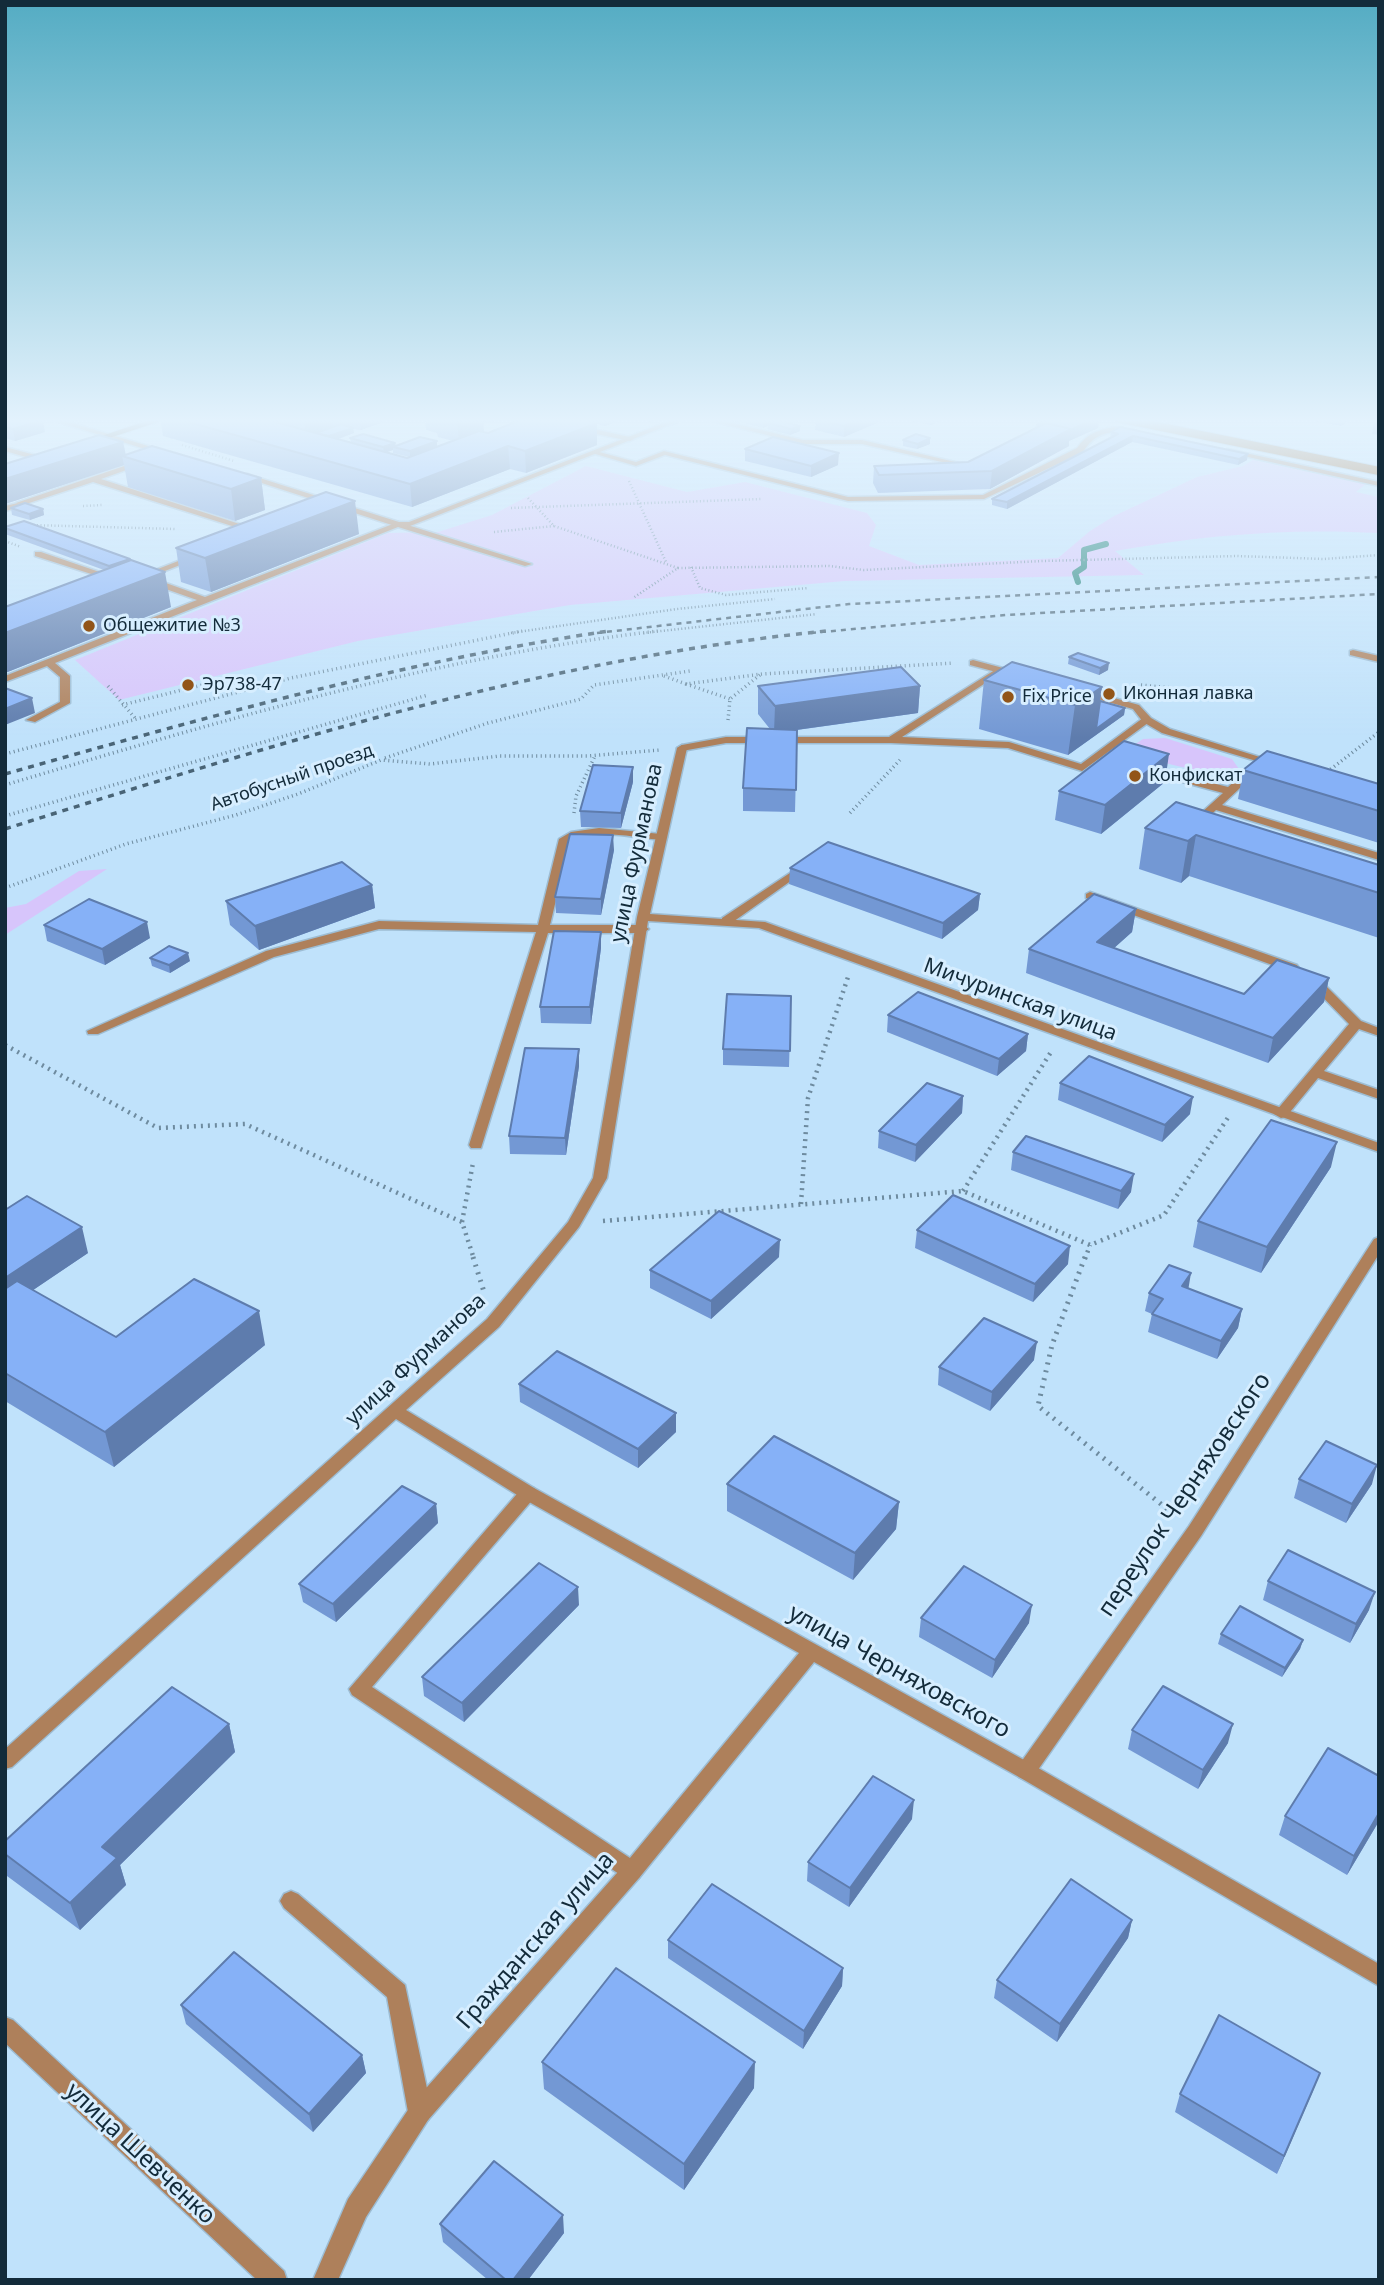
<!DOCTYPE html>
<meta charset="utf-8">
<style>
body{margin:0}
#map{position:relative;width:1384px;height:2285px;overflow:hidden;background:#c0e2fb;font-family:"Noto Sans",sans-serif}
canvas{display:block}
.frame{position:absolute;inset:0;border:7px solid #132b3a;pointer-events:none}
</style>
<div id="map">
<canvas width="1384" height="2285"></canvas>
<div class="frame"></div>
</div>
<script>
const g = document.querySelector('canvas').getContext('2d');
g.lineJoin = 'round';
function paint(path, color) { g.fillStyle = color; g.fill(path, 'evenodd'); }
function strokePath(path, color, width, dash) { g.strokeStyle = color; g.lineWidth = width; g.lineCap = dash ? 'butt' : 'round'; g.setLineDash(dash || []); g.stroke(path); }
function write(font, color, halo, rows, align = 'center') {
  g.font = font + ' "Noto Sans",sans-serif'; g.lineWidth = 6; g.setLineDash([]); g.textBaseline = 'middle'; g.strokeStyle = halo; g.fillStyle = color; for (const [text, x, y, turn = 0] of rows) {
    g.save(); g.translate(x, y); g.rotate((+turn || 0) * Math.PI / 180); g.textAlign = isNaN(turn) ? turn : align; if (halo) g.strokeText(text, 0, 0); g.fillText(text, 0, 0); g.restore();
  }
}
const green = new Path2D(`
 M1253,460L1366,484L1356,492L1379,497V533C1289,528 1203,535 1115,551L1144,575L845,581L570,605L358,641L119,700L75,660L388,533L438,532L492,515L586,466L687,492L745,482L867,513L876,525L869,546L919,565L1058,558L1090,531L1114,516L1197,477L1243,466Z
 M1165,738L1232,759L1239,769L1216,775L1122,753L1143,739Z
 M107,869L5,935V908L26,904L79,871Z`);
const stream = new Path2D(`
 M1078,582L1075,573L1084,567V550L1106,544`);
const pathFar3 = new Path2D(`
 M182,445L234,461
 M629,481L666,562
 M528,498L554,526L678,568L633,598
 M83,506L102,505
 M511,508L761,499
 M30,525L175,529
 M494,532L554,526
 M5,541L21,547
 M691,567L700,588L726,595L808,588
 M678,568L829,566L864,570L1042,561L1237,556L1324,559L1379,555
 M511,633L677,609L775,599
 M643,633L817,614`);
const pathFar2 = new Path2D(`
 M664,676L686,684L762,674L954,663
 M686,684L730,699
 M1141,685L1172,688
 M108,686L135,718
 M122,705L234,677
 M728,720L730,699L761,674
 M5,754L291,678L522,631
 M385,758L488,723L581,699L594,685L690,671
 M1327,772L1379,732
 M5,785C219,721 435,657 658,631
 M574,813L576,796L595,756
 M850,813L900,760
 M5,816L428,695
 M5,888L126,844L236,815L298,794L381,760L430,764L500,756H588L660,750`);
const pathFar1 = new Path2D(`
 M5,1045L158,1128L245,1124L462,1222L474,1259
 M963,1191L1051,1052
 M801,1204L808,1098L848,977
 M603,1221L963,1191L1090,1245L1164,1215L1229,1116
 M462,1222L473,1163
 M1085,1259L1090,1245`);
const path = new Path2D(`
 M473,1257L485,1295
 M1085,1257L1052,1345L1038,1406L1176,1516`);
const service = new Path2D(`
 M699,418H712L803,440H862L968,465L964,467L862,444H803Z
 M580,426L630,437L634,439L630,441L577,430L576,428Z
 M1119,427L1138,431C1132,433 1128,432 1121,432C1104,431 1092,437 1083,452L984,499L848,501L665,455L636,466L592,453L596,451L636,462L664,451L848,497L983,495L1077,448C1087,433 1101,428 1119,427Z
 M5,447L39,456L40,458L36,460L5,451Z
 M1227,449L1379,482V486L1230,453H1227Z
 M18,503L22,505L21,507L5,511V506Z
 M398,522L532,564L525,566L398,527L55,663L70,676V703L35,722L26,720L60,702V677L47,666L5,682V676L197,600L146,582V578H152L205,597Z
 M35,552H41L117,578L110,580L35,556Z
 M191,556L198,558L147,578L140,576Z
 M1353,650L1379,656V662L1350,655V651Z
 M998,668L1003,671L1001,673L902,737L1009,742L1081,764L1143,718L1152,720L1082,771L1008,748L891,743H726L682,751L677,748L682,745L726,737H889Z
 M1149,767L1228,787L1249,768H1257V772L1222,805L1379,853V860L1216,810L1198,827H1190V823L1223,793L1145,772V768Z
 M599,828L661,834L667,837L661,840C631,837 598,828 570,841L550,925H643L649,929L643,933H548L481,1148H471L469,1145L536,932L379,929L274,957L98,1034H88L87,1031L266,951L379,921L538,925L559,839L571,832Z
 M805,863L809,864V868L730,924H722V918Z
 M1090,892L1297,965L1299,968L1297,971H1289L1086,898V894Z
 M1313,976L1317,977L1361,1021L1379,1028V1036L1359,1029L1324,1071L1379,1090V1099L1318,1078L1286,1117L1281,1118L1274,1114L1276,1111L1349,1024L1309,983L1307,980L1309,977Z
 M1379,1237V1254L1201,1536L1033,1777L1026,1780L1019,1777L1016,1771L1019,1765L1189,1526L1374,1239Z
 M528,1487L534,1488L537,1493L534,1498L372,1687L639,1864L642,1871L639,1878L632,1880L625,1878L352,1695L349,1689L522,1488Z
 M291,1891L298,1894L405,1985L432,2112L428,2120L420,2124L412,2120L408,2112L387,1997L284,1908L280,1901L284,1894Z`);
const minor = new Path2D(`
 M45,418H56L168,452L161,454Z
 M677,418H687L410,526H395L240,476L247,474L399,522H409Z
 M139,461L146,463L101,479L258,530L251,532L93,482L23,505L16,503Z
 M973,660L1018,672L1020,674L1015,677L970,665V661Z
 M1082,689L1139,705L1151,718L1170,729L1279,763L1278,765H1270L1162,733L1143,722L1133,709L1079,694L1077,692Z
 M682,745L687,748L650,914L765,922L1379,1143V1152L759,928L648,921L607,1178L579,1227L499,1327L406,1410L534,1488L1033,1765L1379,1964V1986L1019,1777L814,1662L639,1878L428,2120L366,2217L338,2280H313L348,2199L412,2104L625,1864L799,1653L522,1498L396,1419L12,1767L5,1769V1749L487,1319L568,1222L593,1178L637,917L677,748Z
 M5,2017L13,2020L284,2271L287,2280H257L5,2043Z`);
const primary = new Path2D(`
 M156,418H170L85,446L77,444Z`);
const railFar1 = new Path2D(`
 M597,633L849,604L1379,577
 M811,633L1006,615L1379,594`);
const rail = new Path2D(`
 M5,774C204,718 404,661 609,631
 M5,829C278,743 539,660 826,631`);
const secondaryBridge = new Path2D(`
 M1117,418L1379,471`);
const wall = new Path2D(`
 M5,418L45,432L15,441L5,438Z
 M160,418H394L361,430L353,429L354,433L338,439L351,442L350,438L395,443L396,446H437L453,441L438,437L437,433L426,430L425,418H502L489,423L483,421L484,432L488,433L525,418H625L605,426L597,424V445L526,473L510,469L412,507L163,436ZM393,450V453L409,457L407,458L387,452Z
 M634,418H661L651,422Z
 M722,418H805L794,423L781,421L800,426V431L790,435L767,429L768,426L763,428Z
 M817,418H884V420L844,437L815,430L816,419Z
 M912,418H945L931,425L912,421Z
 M1051,418H1099L1098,428L1069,441V446L990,489L878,493L873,483L874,466L968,462L1037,427V425Z
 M1299,418H1353L1341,426Z
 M1379,419V435L1372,434L1374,422Z
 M1111,432L1247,460L1238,465L1132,442L1007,509L992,505V499L1110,438Z
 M903,440L930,444L917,449L903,446Z
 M123,442L126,455L261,478L265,510L235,521L128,487L124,465L5,504V464Z
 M745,449L838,465L811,477L745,461Z
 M11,508L43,509L44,515L30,520L12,515Z
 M5,527L130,559V561L171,607L5,673V607L104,570L5,534Z
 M359,534L211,592L181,582L176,548Z
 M1069,657L1108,670L1099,675L1068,664Z
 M984,680L1102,687L1100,701L1125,708L1124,715L1068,755L979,729Z
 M758,686H920L918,713L797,730L795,812L743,811V788L770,729L758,714Z
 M1243,770L1379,784V843L1238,799Z
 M633,782L621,828L581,827L580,811Z
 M1165,782L1101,834L1055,820L1059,791Z
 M1176,802L1379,865V938L1189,876L1181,883L1139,869L1145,828Z
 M614,850L601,915L556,913L555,897Z
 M790,868L980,894L978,910L942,939L789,884Z
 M372,885L375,908L259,950L230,925L226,901Z
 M1136,909L1132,932L1114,948L1244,994L1329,978L1324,1002L1268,1063L1026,973L1029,949Z
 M44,925L150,938L105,965L47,941Z
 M601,932V948L591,1024L541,1023L540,1007Z
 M150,958L190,961L170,973L152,966Z
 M791,996L789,1067L723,1065V1049Z
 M888,1015L1028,1034L1026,1051L997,1076L887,1032Z
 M579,1049V1066L566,1155L510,1154L509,1136Z
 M1060,1083L1190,1114L1162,1142L1058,1100Z
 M963,1096L962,1113L915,1162L878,1148L879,1131Z
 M1013,1152L1131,1192L1118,1209L1011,1170Z
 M1331,1167L1261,1273L1193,1247L1198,1221Z
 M5,1210L88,1253L33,1290L116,1337L265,1345L114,1467L5,1401Z
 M917,1230L1068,1264L1033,1302L915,1248Z
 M779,1257L711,1319L650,1288V1270Z
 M1188,1288L1242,1309L1238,1328L1217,1359L1148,1332L1152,1314L1145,1311L1149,1293Z
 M1034,1360L990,1411L938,1385L939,1367Z
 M519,1384L676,1413V1432L638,1468L520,1402Z
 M1299,1479L1372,1484L1346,1523L1294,1498Z
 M727,1484L899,1502L896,1529L853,1580L727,1511Z
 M436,1504L438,1523L336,1622L303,1602L299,1584Z
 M1268,1581L1369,1610L1350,1643L1263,1600Z
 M579,1605L464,1722L424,1696L422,1677Z
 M921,1618L1029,1623L992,1678L919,1637Z
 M1221,1634L1303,1640L1300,1649L1282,1677L1218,1644Z
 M229,1724L235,1752L120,1865L126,1885L80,1930L7,1876L5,1870V1841Z
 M1132,1730L1228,1743L1198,1789L1128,1749Z
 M1379,1776V1821L1347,1875L1279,1835L1285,1816Z
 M912,1819L849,1907L807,1881L808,1862Z
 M1132,1920L1128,1938L1057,2042L994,1998L997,1980Z
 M668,1940L843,1968L842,1986L803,2049L668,1958Z
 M181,2005L362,2055L366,2073L313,2132L186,2024Z
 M542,2062L754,2088L684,2190L544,2089Z
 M1320,2073L1277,2174L1175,2112L1180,2094Z
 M440,2224L564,2233L528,2280H488L443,2242Z`);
const shadedWall = new Path2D(`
 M304,418H332L333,428L306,437Z
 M360,418H394L361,430Z
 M463,418H483L484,433L459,442L457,420Z
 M488,418H502L489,423Z
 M575,418H584V427L597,423V445L526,473L525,451Z
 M605,418H625L605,426Z
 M651,418H661L651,422Z
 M763,418H782V420L772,424L768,423V426L763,428Z
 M794,418H805L794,423Z
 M862,418H884V420L844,437V426Z
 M931,418H945L931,425Z
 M1095,418H1099L1098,428L1069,441V446L990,489L992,471L1071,429Z
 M1343,418H1353L1341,426Z
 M43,420L45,432L15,441L13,429Z
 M800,426V431L790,435L791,429Z
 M353,428L354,433L329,442V436Z
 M1133,436L1132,442L1007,509V502Z
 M930,438V444L917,449L918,444Z
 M437,441V447L410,457V451Z
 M123,442L126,457L122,456L124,465L5,504V479Z
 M395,443L396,448L393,447V450L384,453L383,447Z
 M508,446L510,469L412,507L410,484Z
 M839,453L838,465L811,477V466Z
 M1248,454L1247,460L1238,465L1239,459Z
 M261,478L265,510L235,521L231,489Z
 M355,501L359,534L211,592L205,558Z
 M43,509L44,515L30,520L29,514Z
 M130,559L131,565L110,573L109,566Z
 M165,572L171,607L5,673V633Z
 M1109,663L1108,670L1099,675L1100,668Z
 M920,686L918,713L774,733L775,706Z
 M1102,687L1096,729L1125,708L1124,715L1068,755L1075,705Z
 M32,698L35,713L5,725V709Z
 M1169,754L1165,782L1101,834L1105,805Z
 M633,767V782L621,828V813Z
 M613,835L614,850L601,915V899Z
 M1196,835L1189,876L1181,883L1188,841Z
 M372,885L375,908L259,950L255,926Z
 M980,894L978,910L942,939L943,923Z
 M1136,909L1132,932L1094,966L1097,942Z
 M147,922L150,938L105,965L102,949Z
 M601,932V948L591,1024L590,1007Z
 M188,953L190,961L170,973L169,965Z
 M1329,978L1324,1002L1268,1063L1273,1038Z
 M1028,1034L1026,1051L997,1076L999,1059Z
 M579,1049V1066L566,1155L565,1138Z
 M963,1096L962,1113L915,1162L916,1145Z
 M1193,1097L1190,1114L1162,1142L1165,1125Z
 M1337,1142L1331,1167L1261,1273L1267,1247Z
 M1134,1174L1131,1192L1118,1209L1121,1191Z
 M82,1227L88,1253L5,1309V1278Z
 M780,1240L779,1257L711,1319V1301Z
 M1070,1246L1068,1264L1033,1302L1035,1284Z
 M1191,1273L1188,1291L1182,1286Z
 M1242,1309L1238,1328L1217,1359L1221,1341Z
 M259,1311L265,1345L114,1467L105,1432Z
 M1037,1342L1034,1360L990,1411L992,1392Z
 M676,1413V1432L638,1468V1449Z
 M1377,1465L1372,1484L1346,1523L1352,1504Z
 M899,1502L896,1529L853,1580L855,1553Z
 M436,1504L438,1523L336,1622L333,1604Z
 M578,1587L579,1605L464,1722L462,1703Z
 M1375,1592L1369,1610L1350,1643L1356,1624Z
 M1032,1605L1029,1623L992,1678L995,1660Z
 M1303,1640L1300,1649L1282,1677L1285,1668Z
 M229,1724L235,1752L120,1865L126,1885L80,1930L70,1903L102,1847Z
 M1233,1724L1228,1743L1198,1789L1203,1770Z
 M914,1800L912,1819L849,1907L850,1888Z
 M1379,1813V1821L1347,1875L1354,1856Z
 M1132,1920L1128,1938L1057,2042L1060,2024Z
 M843,1968L842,1986L803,2049L804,2031Z
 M362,2055L366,2073L313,2132L309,2114Z
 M755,2062L754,2088L684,2190V2164Z
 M1320,2073L1313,2091L1277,2174L1284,2156Z
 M563,2215L564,2233L528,2280H513Z`);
const building = new Path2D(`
 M5,418H36L43,420L13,429L5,427Z
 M174,418H261L407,458L479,431L488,433L525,418H578L597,423L525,451L508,446L410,484Z
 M817,418H862L844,426L816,419Z
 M1051,418H1095L1071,430V429L1046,423L1041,425H1037Z
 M777,420L800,426L791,429L768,423Z
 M1046,423L1071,429L992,471L879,475L874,466L968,462Z
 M341,424L353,428L329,436L316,433Z
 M1120,427L1248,454L1239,459L1133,436L1007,502L992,499L1118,434L1111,432Z
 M363,434L395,443L383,447L350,438Z
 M916,434L930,438L918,444L903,440Z
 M99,435L123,442L5,479V464Z
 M420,437L437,441L410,451L393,447Z
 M773,437L839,453L811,466L745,449Z
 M152,446L261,478L231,489L122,456Z
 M326,492L355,501L205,558L176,548Z
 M25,503L43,509L29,514L11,508Z
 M24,521L130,559L109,566L5,528V527Z
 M131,560L165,572L5,633V607Z
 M1078,653L1109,663L1100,668L1069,657Z
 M1012,662L1102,687L1075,705L984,680Z
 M901,667L920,686L775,706L758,686Z
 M5,688L32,698L5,709Z
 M1100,701L1125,708L1096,729Z
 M747,728L797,730L796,790L743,788Z
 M1124,741L1169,754L1105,805L1059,791Z
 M1267,751L1379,784V811L1243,770Z
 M593,765L633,767L621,813L580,811Z
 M1176,802L1379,865V893L1196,835L1188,841L1145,828Z
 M570,834L613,835L601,899L555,897Z
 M828,842L980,894L943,923L790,868Z
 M342,862L372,885L255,926L226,901Z
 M1094,894L1136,909L1097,942L1244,994L1277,960L1329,978L1273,1038L1029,949Z
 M89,899L147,922L102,949L44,925Z
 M554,931L601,932L590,1007H540Z
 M169,946L188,953L169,965L150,958Z
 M918,992L1028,1034L999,1059L888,1015Z
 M727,994L791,996L790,1051L723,1049Z
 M525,1048L579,1049L565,1138L509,1136Z
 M1089,1056L1193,1097L1165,1125L1060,1083Z
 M927,1083L963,1096L916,1145L879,1131Z
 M1271,1120L1337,1142L1267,1247L1198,1221Z
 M1026,1136L1134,1174L1121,1191L1013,1152Z
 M953,1195L1070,1246L1035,1284L917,1230Z
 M27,1196L82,1227L5,1278V1210Z
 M719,1211L780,1240L711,1301L650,1270Z
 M1169,1265L1191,1273L1182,1286L1242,1309L1221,1341L1152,1314L1163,1299L1149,1293Z
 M194,1279L259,1311L105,1432L5,1373V1289L17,1281L116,1337Z
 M984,1318L1037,1342L992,1392L939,1367Z
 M557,1351L676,1413L638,1449L519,1384Z
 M774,1436L899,1502L855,1553L727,1484Z
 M1326,1441L1377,1465L1352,1504L1299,1479Z
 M402,1486L436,1504L333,1604L299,1584Z
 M1288,1550L1375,1592L1356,1624L1268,1581Z
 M539,1563L578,1587L462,1703L422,1677Z
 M964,1566L1032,1605L995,1660L921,1618Z
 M1240,1606L1303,1640L1285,1668L1221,1634Z
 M1163,1686L1233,1724L1203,1770L1132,1730Z
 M172,1687L229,1724L102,1847L117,1858L70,1903L5,1854V1841Z
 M1328,1748L1379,1776V1813L1354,1856L1285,1816Z
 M873,1776L914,1800L850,1888L808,1862Z
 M1071,1879L1132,1920L1060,2024L997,1980Z
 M712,1884L843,1968L804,2031L668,1940Z
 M234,1952L362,2055L309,2114L181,2005Z
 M616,1968L755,2062L684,2164L542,2062Z
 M1219,2015L1320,2073L1284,2156L1180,2094Z
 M494,2161L563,2215L513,2280H506L440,2224Z`);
const markers = [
 [89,626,7,"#925519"],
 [188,685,7,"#925519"],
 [1109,694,7,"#925519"],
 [1008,697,7,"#925519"],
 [1135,776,7,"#925519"]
];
const farPoinames = [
 ["Общежитие №3",103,626],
 ["Эр738-47",202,685],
 ["Иконная лавка",1123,694],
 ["Fix Price",1022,697],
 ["Конфискат",1149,776]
];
const farStreetnames = [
 ["Автобусный проезд",292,778,-19]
];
const streetNames = [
 ["улица Фурманова",637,853,-78],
 ["Мичуринская улица",1020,1000,20],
 ["улица Фурманова",416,1360,-43]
];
const nearStreetnames = [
 ["переулок Черняховского",1185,1495,-56],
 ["улица Черняховского",899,1672,29],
 ["Гражданская улица",536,1941,-49],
 ["улица Шевченко",140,2154,43]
];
paint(green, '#d7c5fb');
strokePath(stream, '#167c73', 6);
strokePath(service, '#9dbdd4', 3);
strokePath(minor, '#9dbdd4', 3);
strokePath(primary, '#9dbdd4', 2);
strokePath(pathFar3, '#6e8b9f', 2.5, [1, 2.5]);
strokePath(pathFar2, '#6e8b9f', 3.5, [1, 3.5]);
strokePath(pathFar1, '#6e8b9f', 4.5, [2, 5]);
strokePath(path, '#6e8b9f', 5, [2, 6]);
paint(service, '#ae805b');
paint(minor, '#ae805b');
paint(primary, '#6b3c0d');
strokePath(railFar1, '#496476', 2.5, [5, 5]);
strokePath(rail, '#496476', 3.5, [6, 6]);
strokePath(secondaryBridge, '#9dbdd4', 10, []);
strokePath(secondaryBridge, '#935106', 8);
paint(wall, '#7398d4');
paint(shadedWall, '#5e7cad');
paint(building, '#86b1f7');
strokePath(building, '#5e7cad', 2);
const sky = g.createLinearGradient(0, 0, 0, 738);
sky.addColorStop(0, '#54acc3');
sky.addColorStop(0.57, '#e3f2fd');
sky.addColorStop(1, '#e3f2fd00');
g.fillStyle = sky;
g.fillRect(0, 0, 1384, 738);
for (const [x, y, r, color] of markers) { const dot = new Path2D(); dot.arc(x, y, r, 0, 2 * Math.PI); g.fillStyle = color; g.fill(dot); strokePath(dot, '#d7eeff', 2.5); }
write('18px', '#132b3a', '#d7eeff', farPoinames, 'left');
write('18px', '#132b3a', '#d7eeff', farStreetnames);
write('21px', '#132b3a', '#d7eeff', streetNames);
write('24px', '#132b3a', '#d7eeff', nearStreetnames);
</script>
